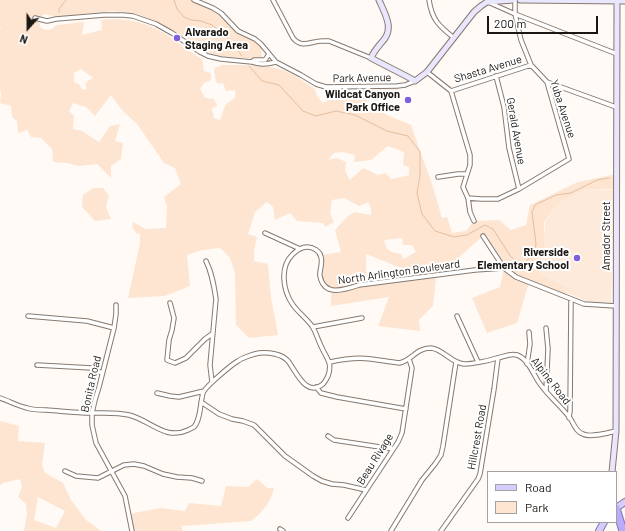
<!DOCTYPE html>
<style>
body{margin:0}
#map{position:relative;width:625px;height:531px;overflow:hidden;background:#fffaf5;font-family:Barlow,sans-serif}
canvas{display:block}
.legend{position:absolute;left:487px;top:471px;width:130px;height:52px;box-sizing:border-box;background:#fff;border:1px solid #a3a2a0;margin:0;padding:5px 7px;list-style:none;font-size:12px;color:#1a1612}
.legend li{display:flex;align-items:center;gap:8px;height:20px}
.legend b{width:20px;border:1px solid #a3a2a0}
.north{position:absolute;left:8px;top:8px;width:40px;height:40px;-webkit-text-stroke:3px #fff;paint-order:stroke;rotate:201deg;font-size:11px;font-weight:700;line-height:16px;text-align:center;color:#1a1612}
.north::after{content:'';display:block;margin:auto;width:14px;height:18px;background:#1a1612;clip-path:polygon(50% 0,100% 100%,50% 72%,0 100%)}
.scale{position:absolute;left:487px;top:16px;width:111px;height:18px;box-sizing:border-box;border:2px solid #1a1612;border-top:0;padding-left:5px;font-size:12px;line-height:14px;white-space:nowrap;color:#1a1612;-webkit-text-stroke:3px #fff;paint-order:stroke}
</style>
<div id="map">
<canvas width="625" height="531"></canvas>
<ul class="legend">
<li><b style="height:5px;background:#d6cdfe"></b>Road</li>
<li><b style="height:11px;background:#fde5d1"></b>Park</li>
</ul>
<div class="north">N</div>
<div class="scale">200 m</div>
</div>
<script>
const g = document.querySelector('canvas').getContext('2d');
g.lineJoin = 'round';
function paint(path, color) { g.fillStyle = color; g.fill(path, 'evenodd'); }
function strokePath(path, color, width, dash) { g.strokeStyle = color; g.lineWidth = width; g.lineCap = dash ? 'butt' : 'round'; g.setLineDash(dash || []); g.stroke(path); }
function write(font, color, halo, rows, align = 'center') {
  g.font = font + ' Barlow,sans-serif'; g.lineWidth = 4; g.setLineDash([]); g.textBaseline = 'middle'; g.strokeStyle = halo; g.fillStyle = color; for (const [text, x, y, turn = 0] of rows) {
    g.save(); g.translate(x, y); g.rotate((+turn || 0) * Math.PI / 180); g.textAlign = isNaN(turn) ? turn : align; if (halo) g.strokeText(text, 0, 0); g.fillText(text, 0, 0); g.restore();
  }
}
const built = new Path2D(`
 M584,190H614L611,303L588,302L567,293L569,288L540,274L545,243V222L559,203Z`);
const green = new Path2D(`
 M0,0H198L222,12L239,29L256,39L261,43L262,58L254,59L221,56L213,54L192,44L160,23L137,14L113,11L57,17L45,14L40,17L39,22L41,28L47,30L52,29L57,25L84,22L82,35L102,30L101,20C127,17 147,22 169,36C180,44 190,52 202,59L204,71L211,73V80L204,83L200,89L205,98L214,99L217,106L212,108L214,118L220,120C222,116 223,109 226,105C231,98 237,102 235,90L226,91L223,83L219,84L216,82L214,72L215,67H219L220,65C237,65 266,64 283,70C294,74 305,82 315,89L317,96L323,103L349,91L397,89L398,92L367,101L365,108L383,112L387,115L411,125L432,184L442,218L447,217L452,233L466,231L474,221L499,220L511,230L526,225L530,205L578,182L616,174V189L584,190L559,203L544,222L545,243L540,274L569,288L565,297L529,282L517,323L487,333L472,298L500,287L504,268L483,236L458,258L451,273L436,278L433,306L419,320L420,331L378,326L389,297L331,306V290L323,285L319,274L321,255L341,252L335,230L348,216L354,212L371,215V208L368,202L359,206L344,198L332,200L330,213L334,222L325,227L323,223L297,221L290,213L275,220L273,207L267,202L255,212L248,234L257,237L254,251V261L268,264L271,297L278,335L249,338L236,325L235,273L230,258L220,248L202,250L187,255L190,286L165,296L128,298L140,243V234L136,233L132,227L133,222L146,229L166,228L167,206L164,197L181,184L175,168L164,163L137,124L122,110L111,95L95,116L86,107L73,103L69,111L74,116L73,129L82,131L99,142L110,126L120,124L115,141L123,143L121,159L111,166V178L97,164L78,166L67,163L53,162L52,149L41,138L31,137L27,130L18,133L17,121L12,117L11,106L0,103L1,94L0,90V29L1,28L0,27ZM81,69L93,78L88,81L85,84L87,88L85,90L82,89L79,84L74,82V73ZM388,146L404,152L403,165L409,167V175L402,177L391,179L386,173L378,175L363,168L350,180L345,171L346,162L337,158L328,160L334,153L343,152L355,155L354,162L371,160ZM402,238L403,245H412L416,252L403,259L401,254C390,252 387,252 384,240ZM366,254L414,273L415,278L366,284Z
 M93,188H103L109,196L106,207L111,219L95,221L82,207L83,195Z
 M0,421L19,426L18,441L45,443L42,465L45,473L63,483L71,500L86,520L101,531H24L27,514L26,504L18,497L22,487L20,479L3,483L0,485ZM38,497L65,511L56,528L34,520Z
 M257,479L267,488H274C271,502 262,513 251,521L182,526V531H132L129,514L160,508L185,511L189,503L221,506L226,486L248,487Z`);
const stream = new Path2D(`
 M174,0L177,9L184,17L191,20L201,21L212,25L231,41L242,56
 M59,12V9L66,0
 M249,66L262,81L279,85L303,111L316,116L336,111L355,115L387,131L408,136L420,152V175L417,193L422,214L435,231L454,237L467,235L485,225L493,229L511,257L517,261L525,262L533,255L536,244L532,212L535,205L556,195L571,193L597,180L609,178`);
const street = new Path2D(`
 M194,0L213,8L221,13L238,31L255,39L261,44L276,62L301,75L316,84L326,87L397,86L405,85L415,81
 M273,0L293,38C302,49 311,41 322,41C325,41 327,41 329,41L371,58
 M429,0C432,20 439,26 454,38
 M488,2L515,14L617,54
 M35,18L47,21L56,19L104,15H123L133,16L156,24L172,33L200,52L208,56L221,59L252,62C259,65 268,64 276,62
 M252,62L254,60H265L269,54
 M427,72L451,91L470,155V165L463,187L468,198L470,212L474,221
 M496,76L504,107L509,148L519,189
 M547,82L616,107
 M451,91L531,65
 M438,177L458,174H467
 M468,198L481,199H498L519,189L569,159L547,82L531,65L521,40L515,14V0
 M265,233L300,249
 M483,236L504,268L516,277L584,304L616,306
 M206,261C212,273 214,286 216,299L210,365L212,382
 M170,303L174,318L172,330L169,340L167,360L175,363L186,358L205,339L212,334
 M116,305V314L114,328L99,387L95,400L92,413V425L96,443L125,496L132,531
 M28,316L87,321L114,328
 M457,316L478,362
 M313,327L362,318
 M330,362C343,359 357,357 371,359C380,360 389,362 399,363C412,361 415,348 431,348C443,349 451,363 464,364C472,364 488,361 497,358C504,357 509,353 517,355C527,358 533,373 538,381C547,395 560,405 570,418C574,424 576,432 583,434C590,438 607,433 616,431
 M527,364L530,344L529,332
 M37,365L92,368L102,373
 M316,387L321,393L337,397L406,409
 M546,391L548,349L546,328
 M157,393L170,396L179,397L204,391
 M0,398C9,401 18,406 27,408C33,410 40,410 46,410C61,411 76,413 91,413C103,413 117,412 129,415C150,420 165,441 188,430C189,430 193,427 194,427C201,419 200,403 203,393C205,387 231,365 238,361C242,358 253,354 259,353C269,352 282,354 288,361C296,371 306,398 323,384C325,382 327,378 328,376C333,362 326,358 321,346C318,340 316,332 312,326C306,318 298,312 293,305C283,291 279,267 293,254C296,251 302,247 307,247C313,247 320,251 321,257C323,265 319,270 320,276C324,297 344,290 359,285L475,270L504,268
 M201,402L219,414L232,419L243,421L254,425L285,456L313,476L322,481L332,484L344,485L366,490
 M569,418L570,411L571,299
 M328,436L334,440L393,449
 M65,471L76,476L98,478L124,465L134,464L144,466L163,474L177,477L192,478L202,481
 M348,518L398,442L402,433L412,368L409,359
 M280,529L283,531
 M391,531L422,480L435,464L441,455L443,446L456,362
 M441,531L478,479L480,474L494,389L498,358`);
const secondary = new Path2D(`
 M379,0C385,14 395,29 382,42C377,48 374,51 371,58L406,76L415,81L427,72L474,12L481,6L487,2L513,0
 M520,0L625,1
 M612,472L616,431L617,0`);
const primary = new Path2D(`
 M616,508L625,502
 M599,531L604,522`);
const highway = new Path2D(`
 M616,508L623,531`);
const markers = [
 [177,38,4,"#7f5fda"],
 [408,100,4,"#7f5fda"],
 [577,258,4,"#7f5fda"]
];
const poiNames = [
 ["Alvarado",185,32,"left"],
 ["Staging Area",185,45,"left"],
 ["Wildcat Canyon",400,94],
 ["Park Office",400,107],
 ["Riverside",569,252],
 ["Elementary School",569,265]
];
const streetNames = [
 ["Shasta Avenue",488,69,-17],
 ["Park Avenue",362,78,-1],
 ["Yuba Avenue",563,109,72],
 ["Gerald Avenue",516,131,80],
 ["Amador Street",606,236,-90],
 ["North Arlington Boulevard",399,272,-8],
 ["Alpine Road",551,381,52],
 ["Bonita Road",91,384,-77],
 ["Hillcrest Road",477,437,-80],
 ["Beau Rivage",375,459,-58]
];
paint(built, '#feeada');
paint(green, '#fde5d1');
strokePath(stream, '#e6be9e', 1);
strokePath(street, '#857970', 5.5);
strokePath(secondary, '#857970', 7);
strokePath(primary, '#8277ab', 8);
strokePath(highway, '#8277ab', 9);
strokePath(street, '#fff', 3.5);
strokePath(secondary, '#eae6fe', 5);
strokePath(primary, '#d6cdfe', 6);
strokePath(highway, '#baabfd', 7);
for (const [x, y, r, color] of markers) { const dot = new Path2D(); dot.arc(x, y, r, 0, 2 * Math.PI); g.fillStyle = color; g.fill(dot); strokePath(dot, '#fff', 1.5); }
write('bold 11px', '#1a1612', '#fff', poiNames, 'right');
write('11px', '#1a1612', '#fff', streetNames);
</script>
